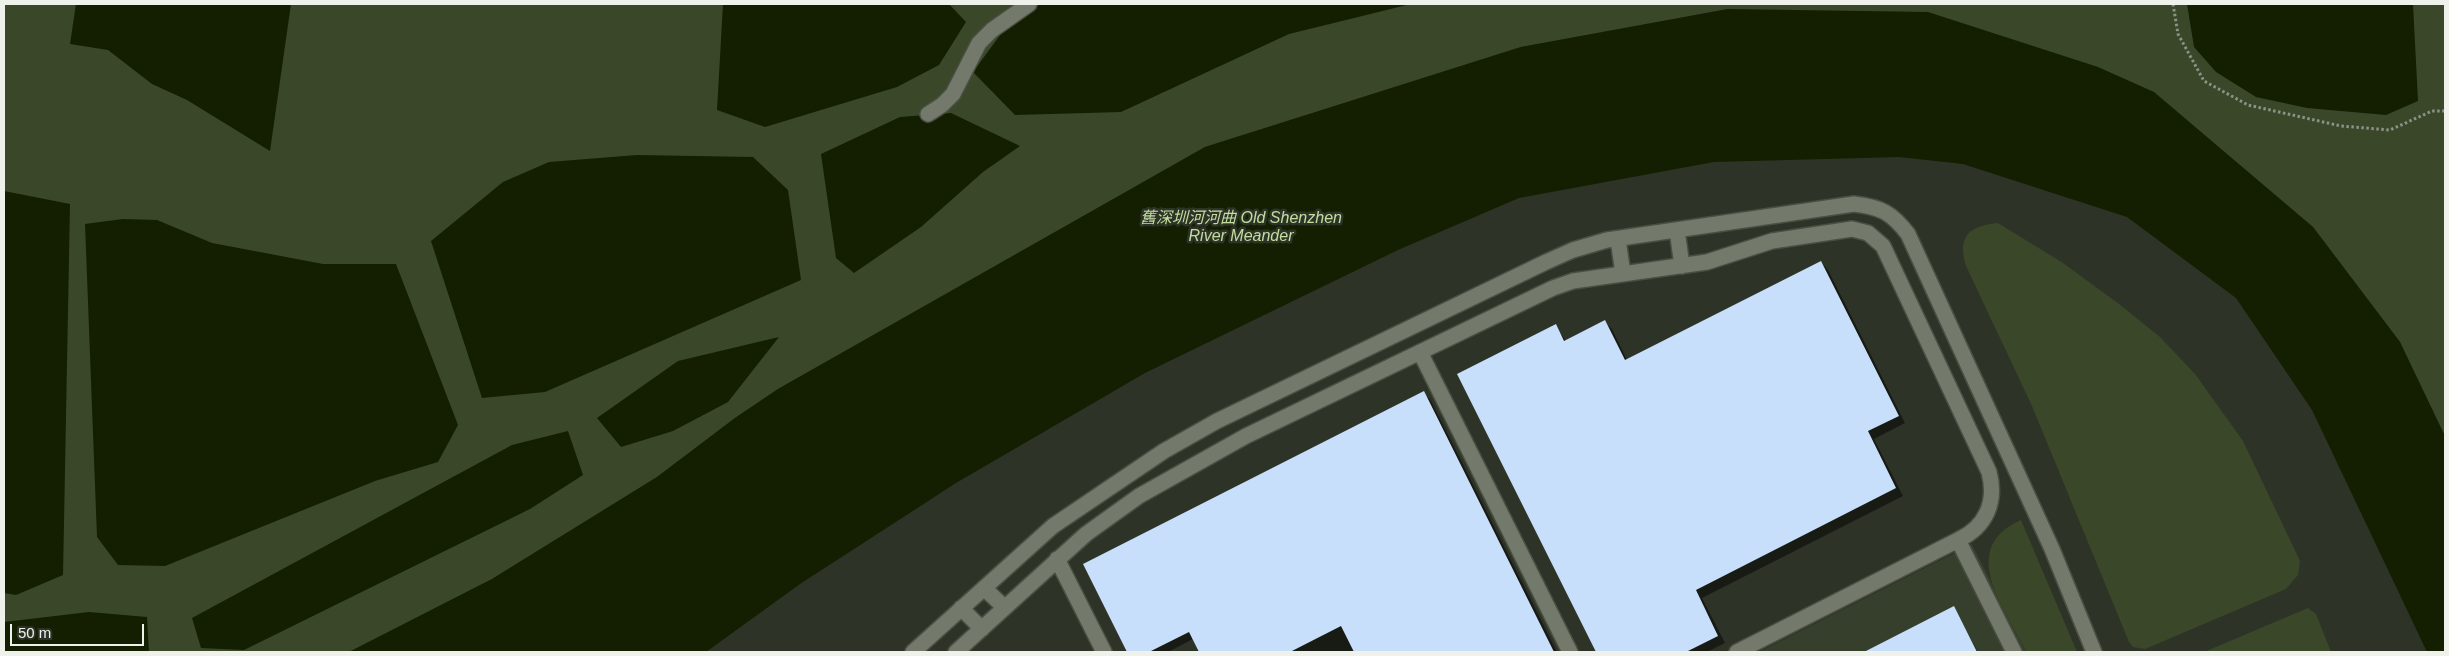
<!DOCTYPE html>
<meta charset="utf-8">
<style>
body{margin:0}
#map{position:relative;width:2449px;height:656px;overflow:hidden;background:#2e3327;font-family:Arial,sans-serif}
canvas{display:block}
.frame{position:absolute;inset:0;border:5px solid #eef2ea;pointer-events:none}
.scale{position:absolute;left:10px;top:624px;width:134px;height:22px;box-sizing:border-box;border:2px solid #eef2ea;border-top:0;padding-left:6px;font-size:15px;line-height:18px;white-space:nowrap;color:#eef2ea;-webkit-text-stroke:4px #2e3327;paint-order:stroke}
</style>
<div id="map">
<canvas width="2449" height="656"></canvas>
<div class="frame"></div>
<div class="scale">50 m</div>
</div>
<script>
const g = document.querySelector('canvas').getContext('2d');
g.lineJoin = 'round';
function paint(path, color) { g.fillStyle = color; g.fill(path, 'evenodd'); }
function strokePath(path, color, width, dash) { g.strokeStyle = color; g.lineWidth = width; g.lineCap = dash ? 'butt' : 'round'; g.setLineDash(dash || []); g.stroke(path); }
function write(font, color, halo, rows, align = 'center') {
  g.font = font + ' Arial,"Noto Sans SC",sans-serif'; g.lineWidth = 5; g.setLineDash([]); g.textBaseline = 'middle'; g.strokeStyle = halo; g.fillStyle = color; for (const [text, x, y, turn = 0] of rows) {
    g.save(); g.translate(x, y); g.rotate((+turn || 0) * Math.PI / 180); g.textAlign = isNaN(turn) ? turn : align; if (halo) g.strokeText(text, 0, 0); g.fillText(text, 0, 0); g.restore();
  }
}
const built = new Path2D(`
 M1972,544L2027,652H1759Z`);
const green = new Path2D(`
 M4,4H2445V443L2400,342L2313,227L2153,92L1728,9L1521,47L1205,147L778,389L735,418L657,477L492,579L349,652H4Z
 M1998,223L2063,263L2119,304L2160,337L2195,374L2243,441L2300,561L2298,575L2286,589L2145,649L2133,647L2129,642L2032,406L1966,266C1957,236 1969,226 1998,223Z
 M2021,520L2077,652H2027C2006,611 1956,548 2021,520Z
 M2308,608L2316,614L2331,652H2204Z`);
const water = new Path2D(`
 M76,4H291L270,151L187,100L152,84L108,50L70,44Z
 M723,4H949L966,22L939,65L897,87L765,127L717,110Z
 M1027,4H1411L1289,34L1121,112L1015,115L973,72L1017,12Z
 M2187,4H2413L2418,101L2386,115L2307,108L2256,97L2216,72L2194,47Z
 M1728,9L1928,12L2098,67L2154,92L2313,227L2400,342L2445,436V652H2427L2312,410L2236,298L2127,217L1963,164L1899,157L1714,162L1519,198L1398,250L1145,373L956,483L800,584L706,652H349L492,579L657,477L735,418L778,389L1205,147L1521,47Z
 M951,113L1020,146L983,172L921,227L854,273L836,258L821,154L900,117Z
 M637,155L753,157L788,190L801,280L545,392L482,398L431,241L503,182L549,162Z
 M4,191L70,204L63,575L16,595L4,593Z
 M123,219L157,220L212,243L323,264H396L458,425L438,462L375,481L165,566L118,565L97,537L85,224Z
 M779,337L728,402L673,431L621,447L597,418L678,361Z
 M568,431L583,475L530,509L244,650L201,648L192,618L512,445Z
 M89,612L147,617L149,652H4V622Z`);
const shadow = new Path2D(`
 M1821,262L1828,270L1905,423L1874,439L1903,496L1702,598L1725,643L1707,652H1597L1459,375L1555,326L1566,341L1604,322L1612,329L1627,360Z
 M1423,393L1430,399L1557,652H1200L1193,639L1168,652H1128L1085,565Z
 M1954,608L1978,652H1866Z`);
const building = new Path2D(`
 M1821,261L1899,416L1868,431L1896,488L1696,590L1718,636L1686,652H1596L1457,374L1556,324L1564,341L1605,320L1625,360Z
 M1424,391L1554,652H1354L1341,626L1290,652H1199L1189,632L1149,652H1127L1083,564Z
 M1954,606L1977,652H1864Z`);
const path = new Path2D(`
 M2173,4L2178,34L2204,81L2248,105L2341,126L2390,130L2432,111H2445`);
const minor = new Path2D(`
 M928,114L942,105L953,94L979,43L992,30L1029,4
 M1677,230L1682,266
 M1618,239L1623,274
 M1420,352L1570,652
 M1057,559L1104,652
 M984,588L1004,607
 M961,608L982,629
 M913,652L1053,526L1164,451L1217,421L1546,262L1573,250L1607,240L1854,204C1881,207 1892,213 1908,234L2052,549L2094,652
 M956,652L1086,534L1139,496L1246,436L1553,288L1573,281L1707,262L1772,241L1852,229L1868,233L1883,246L1989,472C1997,502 1986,527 1958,540
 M1737,652L1958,540L2014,652`);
const waterNames = [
 ["舊深圳河河曲 Old Shenzhen",1241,219],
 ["River Meander",1241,237]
];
paint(built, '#363e2c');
paint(green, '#3b4729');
paint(water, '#131f00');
paint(shadow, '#0007');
paint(building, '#c7dffb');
strokePath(minor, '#4a4f44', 18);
strokePath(path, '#8d9187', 3, [2.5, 2.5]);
strokePath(minor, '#73796b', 15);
write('italic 16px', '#c3dd9f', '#2e3327', waterNames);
</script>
